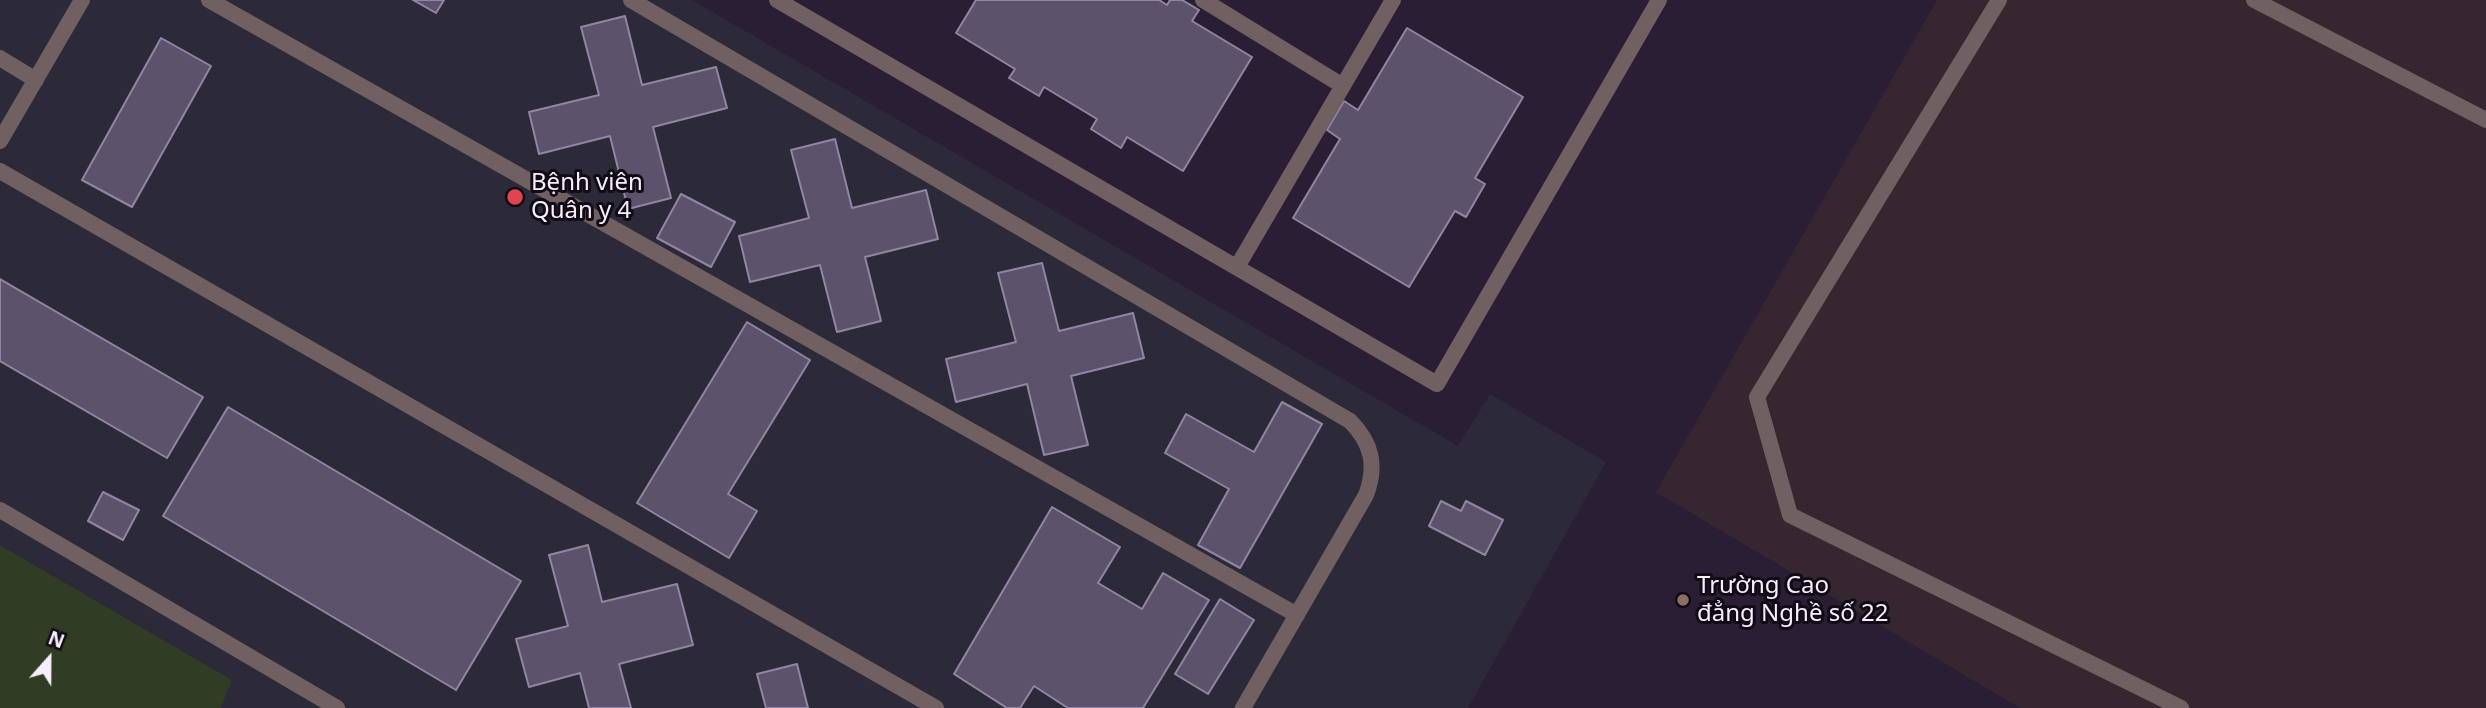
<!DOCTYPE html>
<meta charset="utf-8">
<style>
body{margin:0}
#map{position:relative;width:2486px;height:708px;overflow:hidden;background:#2a1e35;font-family:"Noto Sans",sans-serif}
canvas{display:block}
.north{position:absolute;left:14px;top:624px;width:70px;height:70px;-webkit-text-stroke:5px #100b15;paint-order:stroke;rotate:21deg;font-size:19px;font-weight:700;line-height:28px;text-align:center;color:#f6eefe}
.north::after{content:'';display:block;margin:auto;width:24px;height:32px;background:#f6eefe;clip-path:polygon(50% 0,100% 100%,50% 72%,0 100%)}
</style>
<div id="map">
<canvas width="2486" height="708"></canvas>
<div class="north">N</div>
</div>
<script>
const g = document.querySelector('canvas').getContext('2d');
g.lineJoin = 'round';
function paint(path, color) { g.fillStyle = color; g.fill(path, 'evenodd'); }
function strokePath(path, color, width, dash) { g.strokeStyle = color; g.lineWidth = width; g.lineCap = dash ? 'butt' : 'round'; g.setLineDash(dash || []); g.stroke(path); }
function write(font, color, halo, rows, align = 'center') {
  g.font = font + ' "Noto Sans",sans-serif'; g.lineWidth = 6; g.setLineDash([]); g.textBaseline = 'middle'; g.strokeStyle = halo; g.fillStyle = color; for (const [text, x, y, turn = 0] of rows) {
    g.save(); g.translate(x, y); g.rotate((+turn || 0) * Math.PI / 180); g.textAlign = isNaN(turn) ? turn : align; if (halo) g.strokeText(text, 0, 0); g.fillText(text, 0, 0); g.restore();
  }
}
const industrial = new Path2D(`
 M1937,0H2486V708H2020L1656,492Z`);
const medical = new Path2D(`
 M0,0H692L1458,446L1490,394L1606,462L1468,708H221L232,680L0,545Z`);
const green = new Path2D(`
 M0,545L232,680L221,708H0Z`);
const building = new Path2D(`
 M413,0H444L436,13Z
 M976,0H1159L1167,5L1170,0H1182L1199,10L1192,21L1252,57L1183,171L1127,137L1121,148L1091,129L1097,119L1044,87L1039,96L1009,78L1015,69L956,33Z
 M625,16L642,85L716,67L727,108L653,127L671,198L628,209L610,136L539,154L529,112L599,95L581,27Z
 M1407,28L1523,97L1475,178L1485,184L1466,217L1455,211L1409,287L1293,218L1340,139L1327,130L1344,101L1358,110Z
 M161,38L211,66L132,207L82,180Z
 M835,139L852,208L926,190L938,239L865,257L881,321L837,332L820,265L750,282L739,236L809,218L791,150Z
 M681,194L735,222L711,267L657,238Z
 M1042,263L1059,331L1133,313L1144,358L1071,376L1088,445L1044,455L1027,384L956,402L946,359L1016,342L998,273Z
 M0,279L203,397L167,458L0,361Z
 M747,322L810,360L728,494L757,511L729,558L637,503Z
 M1282,402L1322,424L1240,568L1198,545L1229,489L1165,453L1186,414L1254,452Z
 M228,407L521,581L456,690L163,516Z
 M103,492L139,510L123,540L88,521Z
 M1441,501L1461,511L1466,501L1503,520L1485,555L1429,526Z
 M1052,507L1120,547L1098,583L1142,609L1163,573L1209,600L1143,708H1068L1034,686L1020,708H1007L954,674Z
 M588,545L602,602L677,584L693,645L619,664L631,708H589L580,673L529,687L516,639L568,626L549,555Z
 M1220,599L1254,620L1208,694L1175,674Z
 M797,664L808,708H766L757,674Z`);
const service = new Path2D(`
 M209,0L1297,615
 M631,0L1350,421C1372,443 1377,466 1366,495L1243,708
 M777,0L1437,384L1659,0
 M1203,0L1343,86
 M1999,0L1757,397L1790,515L2181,708
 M2254,0L2486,120
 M0,58L36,80
 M0,141L82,0
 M0,171L936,708
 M1237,267L1393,0
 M0,510L337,708`);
const markers = [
 [515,197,9,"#e0444e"],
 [1683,600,7,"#8d6e63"]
];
const poiNames = [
 ["Bệnh viên",531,183],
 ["Quân y 4",531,211],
 ["Trường Cao",1697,586],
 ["đẳng Nghề số 22",1697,614]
];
paint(industrial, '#362630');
paint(medical, '#2c2939');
paint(green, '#313c24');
paint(building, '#5c526c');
strokePath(building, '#9085a2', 2);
strokePath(service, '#706061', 16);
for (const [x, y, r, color] of markers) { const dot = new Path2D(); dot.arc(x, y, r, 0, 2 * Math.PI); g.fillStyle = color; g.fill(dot); strokePath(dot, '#100b15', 2.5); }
write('24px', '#f6eefe', '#100b15', poiNames, 'left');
</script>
